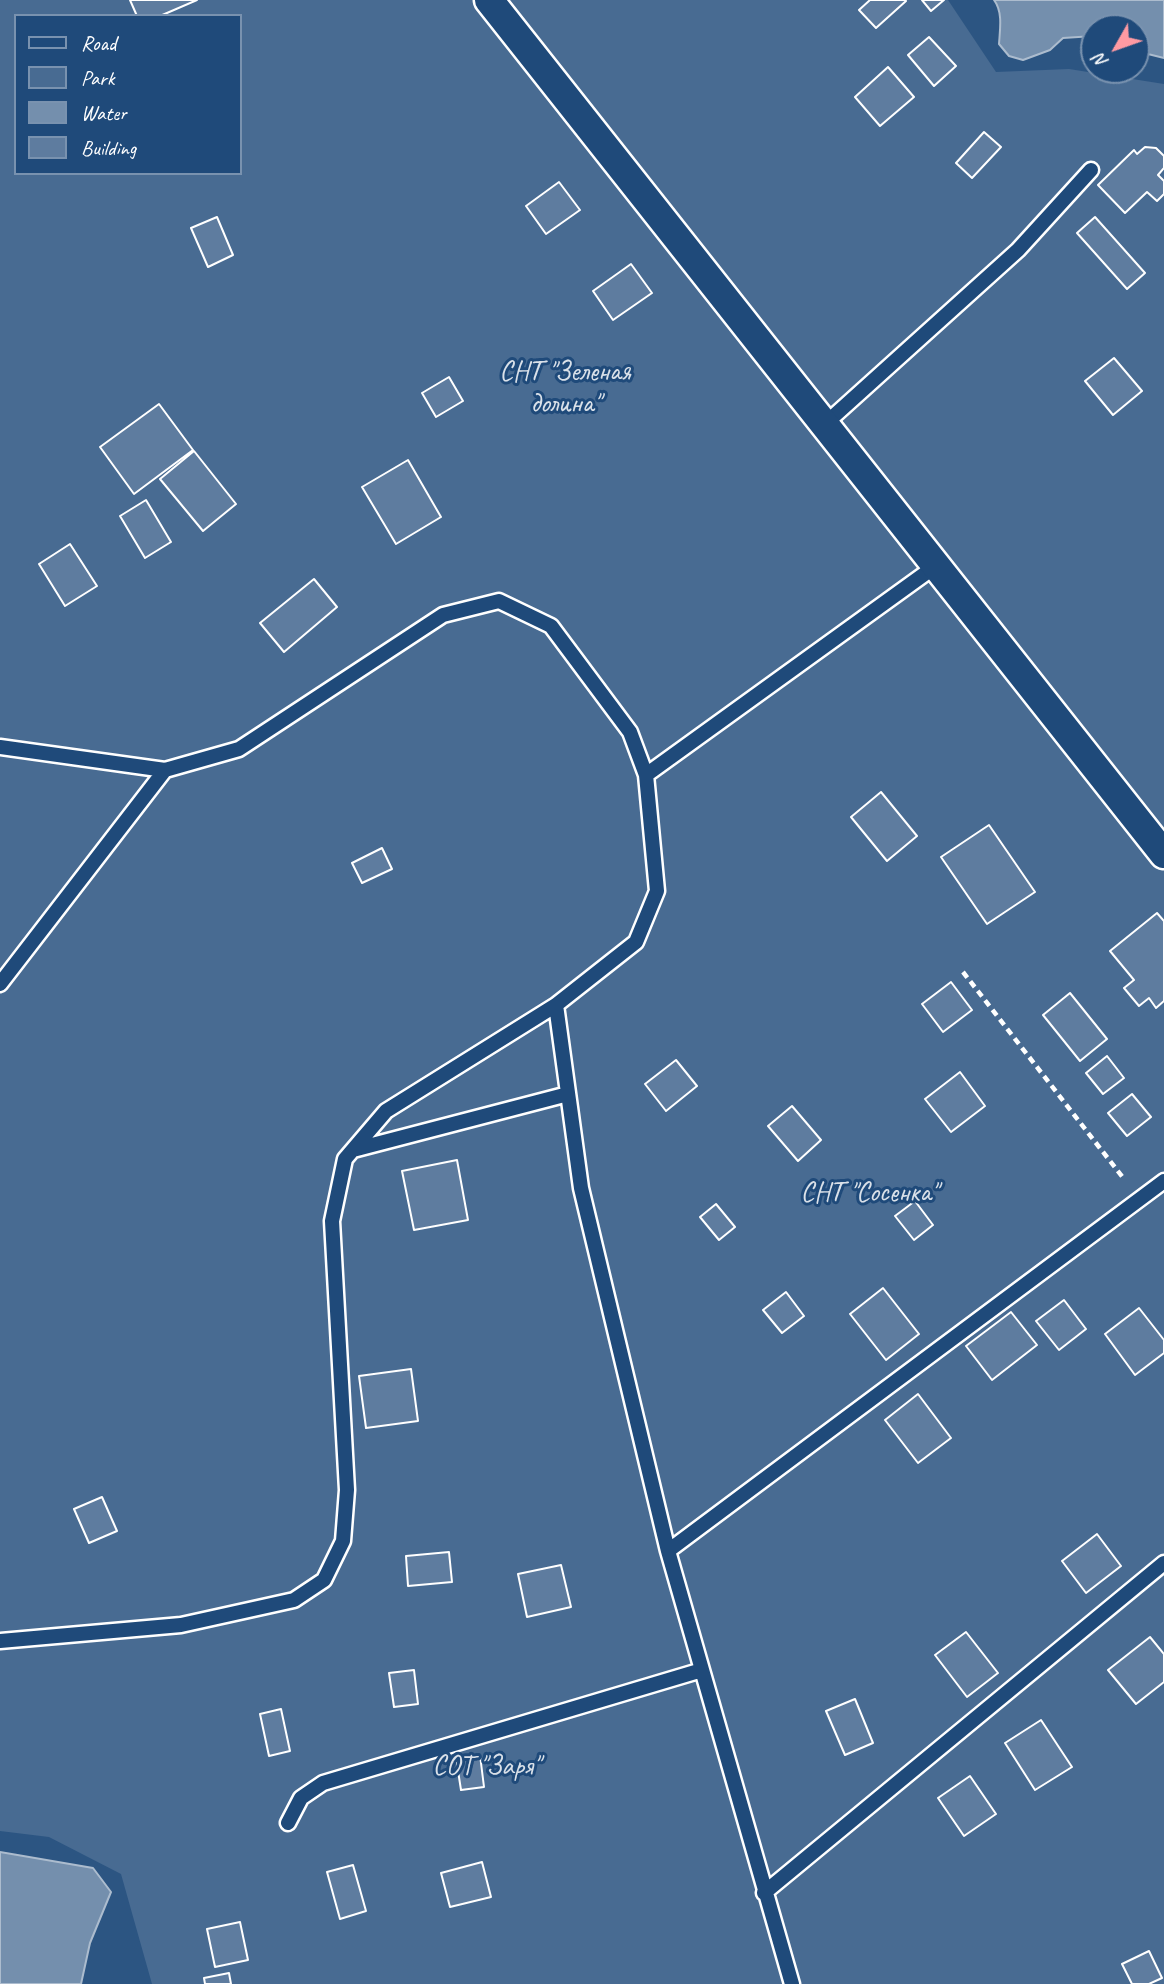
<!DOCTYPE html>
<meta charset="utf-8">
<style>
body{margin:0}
#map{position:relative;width:1164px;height:1984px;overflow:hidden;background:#2c5582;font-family:Caveat,sans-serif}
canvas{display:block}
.legend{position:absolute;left:14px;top:14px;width:228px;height:161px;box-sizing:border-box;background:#1f4a7a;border:2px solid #7992af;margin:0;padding:9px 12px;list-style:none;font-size:21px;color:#fff}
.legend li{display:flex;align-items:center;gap:14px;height:35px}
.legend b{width:35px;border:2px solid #7992af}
.north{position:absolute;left:1080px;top:14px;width:70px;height:70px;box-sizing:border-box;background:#1f4a7a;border:2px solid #7992af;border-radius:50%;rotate:230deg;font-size:19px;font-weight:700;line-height:28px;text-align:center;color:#fff}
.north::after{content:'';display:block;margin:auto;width:24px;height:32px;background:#ff9aa2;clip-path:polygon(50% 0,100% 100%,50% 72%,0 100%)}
</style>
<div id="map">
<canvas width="1164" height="1984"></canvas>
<ul class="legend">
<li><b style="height:9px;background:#1f4a7a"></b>Road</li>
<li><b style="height:19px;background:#486b92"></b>Park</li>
<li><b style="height:19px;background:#748fad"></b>Water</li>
<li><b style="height:19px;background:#5e7c9f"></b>Building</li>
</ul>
<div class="north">N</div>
</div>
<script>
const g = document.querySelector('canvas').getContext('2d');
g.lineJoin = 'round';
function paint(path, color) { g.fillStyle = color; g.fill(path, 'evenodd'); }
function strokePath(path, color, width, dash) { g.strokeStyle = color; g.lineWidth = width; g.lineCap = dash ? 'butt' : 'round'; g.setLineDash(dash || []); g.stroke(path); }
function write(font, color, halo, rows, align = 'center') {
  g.font = font + ' Caveat,sans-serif'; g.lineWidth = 6; g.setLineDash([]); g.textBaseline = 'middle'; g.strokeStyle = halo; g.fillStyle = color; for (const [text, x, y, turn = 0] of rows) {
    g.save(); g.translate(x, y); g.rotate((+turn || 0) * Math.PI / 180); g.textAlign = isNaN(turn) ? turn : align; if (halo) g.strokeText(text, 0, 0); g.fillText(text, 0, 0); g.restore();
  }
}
const green = new Path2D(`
 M0,0H948L996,72L1069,69L1164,84V1984H152L121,1874L49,1837L0,1831ZM16,16H240V173H16Z`);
const water = new Path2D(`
 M994,0H1164V58L1136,51V28H1094V36L1063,38L1050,50L1023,60L1009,56L999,44C1000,29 1003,12 994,0Z
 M0,1852L93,1868L111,1892L90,1943L81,1984H0Z`);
const building = new Path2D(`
 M130,0H197L160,16H137Z
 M870,0H905L906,1L876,28L859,10Z
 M922,0H944L931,11Z
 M929,37L956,66L934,86L908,55Z
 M888,67L914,97L880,126L855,97Z
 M984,132L1001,147L972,178L956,163Z
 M1145,147L1156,148L1164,156V168L1158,175L1164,181V194L1157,201L1147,192L1125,213L1098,185L1134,150L1137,154Z
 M559,182L580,210L546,234L526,206Z
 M217,217L233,255L208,267L191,228Z
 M1095,217L1145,273L1127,289L1077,233Z
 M631,264L652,293L613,320L593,291Z
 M1114,358L1142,391L1113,415L1085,381Z
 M449,377L463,401L436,417L422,393Z
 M159,404L193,450L134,494L100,447Z
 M194,451L236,504L203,531L160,479Z
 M408,460L441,517L396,544L362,487Z
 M146,500L171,542L145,558L120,516Z
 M70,544L97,586L65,606L39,564Z
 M314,579L337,607L284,652L260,623Z
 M881,792L917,836L887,861L851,817Z
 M989,825L1035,892L987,924L941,857Z
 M382,848L392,869L362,883L352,863Z
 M1157,913L1164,921V1001L1156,1008L1149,998L1139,1006L1124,988L1134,980L1110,951Z
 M951,982L972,1010L943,1032L922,1004Z
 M1070,993L1107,1039L1080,1061L1043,1015Z
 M1107,1056L1124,1078L1103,1094L1086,1073Z
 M676,1060L697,1086L666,1111L645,1084Z
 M960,1072L985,1106L951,1132L925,1099Z
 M1132,1094L1151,1117L1127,1136L1108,1113Z
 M792,1106L821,1140L798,1161L768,1126Z
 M457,1160L468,1220L414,1230L402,1171Z
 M915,1201L933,1225L914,1240L895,1216Z
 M716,1204L735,1227L719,1240L700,1217Z
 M883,1288L919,1334L886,1360L850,1314Z
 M786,1292L804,1316L782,1333L763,1310Z
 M1064,1300L1086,1329L1059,1350L1036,1321Z
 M1139,1308L1164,1340V1353L1135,1375L1105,1334Z
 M1011,1312L1037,1345L992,1380L966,1346Z
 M411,1369L418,1421L366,1428L359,1376Z
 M918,1394L951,1438L918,1463L885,1420Z
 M102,1497L117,1531L89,1543L74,1509Z
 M1097,1534L1121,1566L1086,1593L1062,1561Z
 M449,1552L452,1582L408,1586L406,1556Z
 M561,1565L571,1607L527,1617L518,1574Z
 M966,1632L998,1673L967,1697L935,1655Z
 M1150,1637L1164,1654V1682L1136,1704L1108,1670Z
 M414,1670L418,1704L394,1707L389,1673Z
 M855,1699L873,1743L845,1755L826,1711Z
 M281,1709L290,1751L269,1756L260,1714Z
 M1041,1720L1072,1767L1035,1790L1005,1743Z
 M480,1755L484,1787L461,1790L456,1758Z
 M970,1776L996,1814L964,1836L938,1798Z
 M482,1862L491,1897L450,1907L441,1873Z
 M353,1865L366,1911L340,1919L327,1872Z
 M240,1922L248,1960L215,1967L207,1929Z
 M1149,1951L1162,1978L1149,1984H1132L1122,1964Z
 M229,1973L231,1984H205L204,1978Z`);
const path = new Path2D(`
 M963,972L1124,1179`);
const service = new Path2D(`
 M825,424L1018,250L1091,170
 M0,747L165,770L239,749L443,615L499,601L551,626L630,732L646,775
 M0,984L165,770
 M353,1150L568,1094
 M668,1551L1164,1181
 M0,1641L181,1625L294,1600L324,1580L343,1541L347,1490L332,1221L345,1159L386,1111L556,1005
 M288,1823L301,1798L323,1783L702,1670
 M764,1893L1164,1563
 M792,1984L668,1551L581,1188L556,1005L636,942L657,891L646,775L937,565`);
const minor = new Path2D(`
 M489,0L1164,854`);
const parkNames = [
 ["СНТ \"Зеленая",565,373],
 ["долина\"",565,405],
 ["СНТ \"Сосенка\"",869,1194],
 ["СОТ \"Заря\"",486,1767]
];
paint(green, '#486b92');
paint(water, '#748fad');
strokePath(water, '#acbcce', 2);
paint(building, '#5e7c9f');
strokePath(building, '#fff', 2);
strokePath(service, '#fff', 19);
strokePath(minor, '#fff', 33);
strokePath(path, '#fff', 4.5, [7, 5]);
strokePath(service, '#1f4a7a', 14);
strokePath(minor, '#1f4a7a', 28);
write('28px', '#dae1e9', '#1f4a7a', parkNames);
</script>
